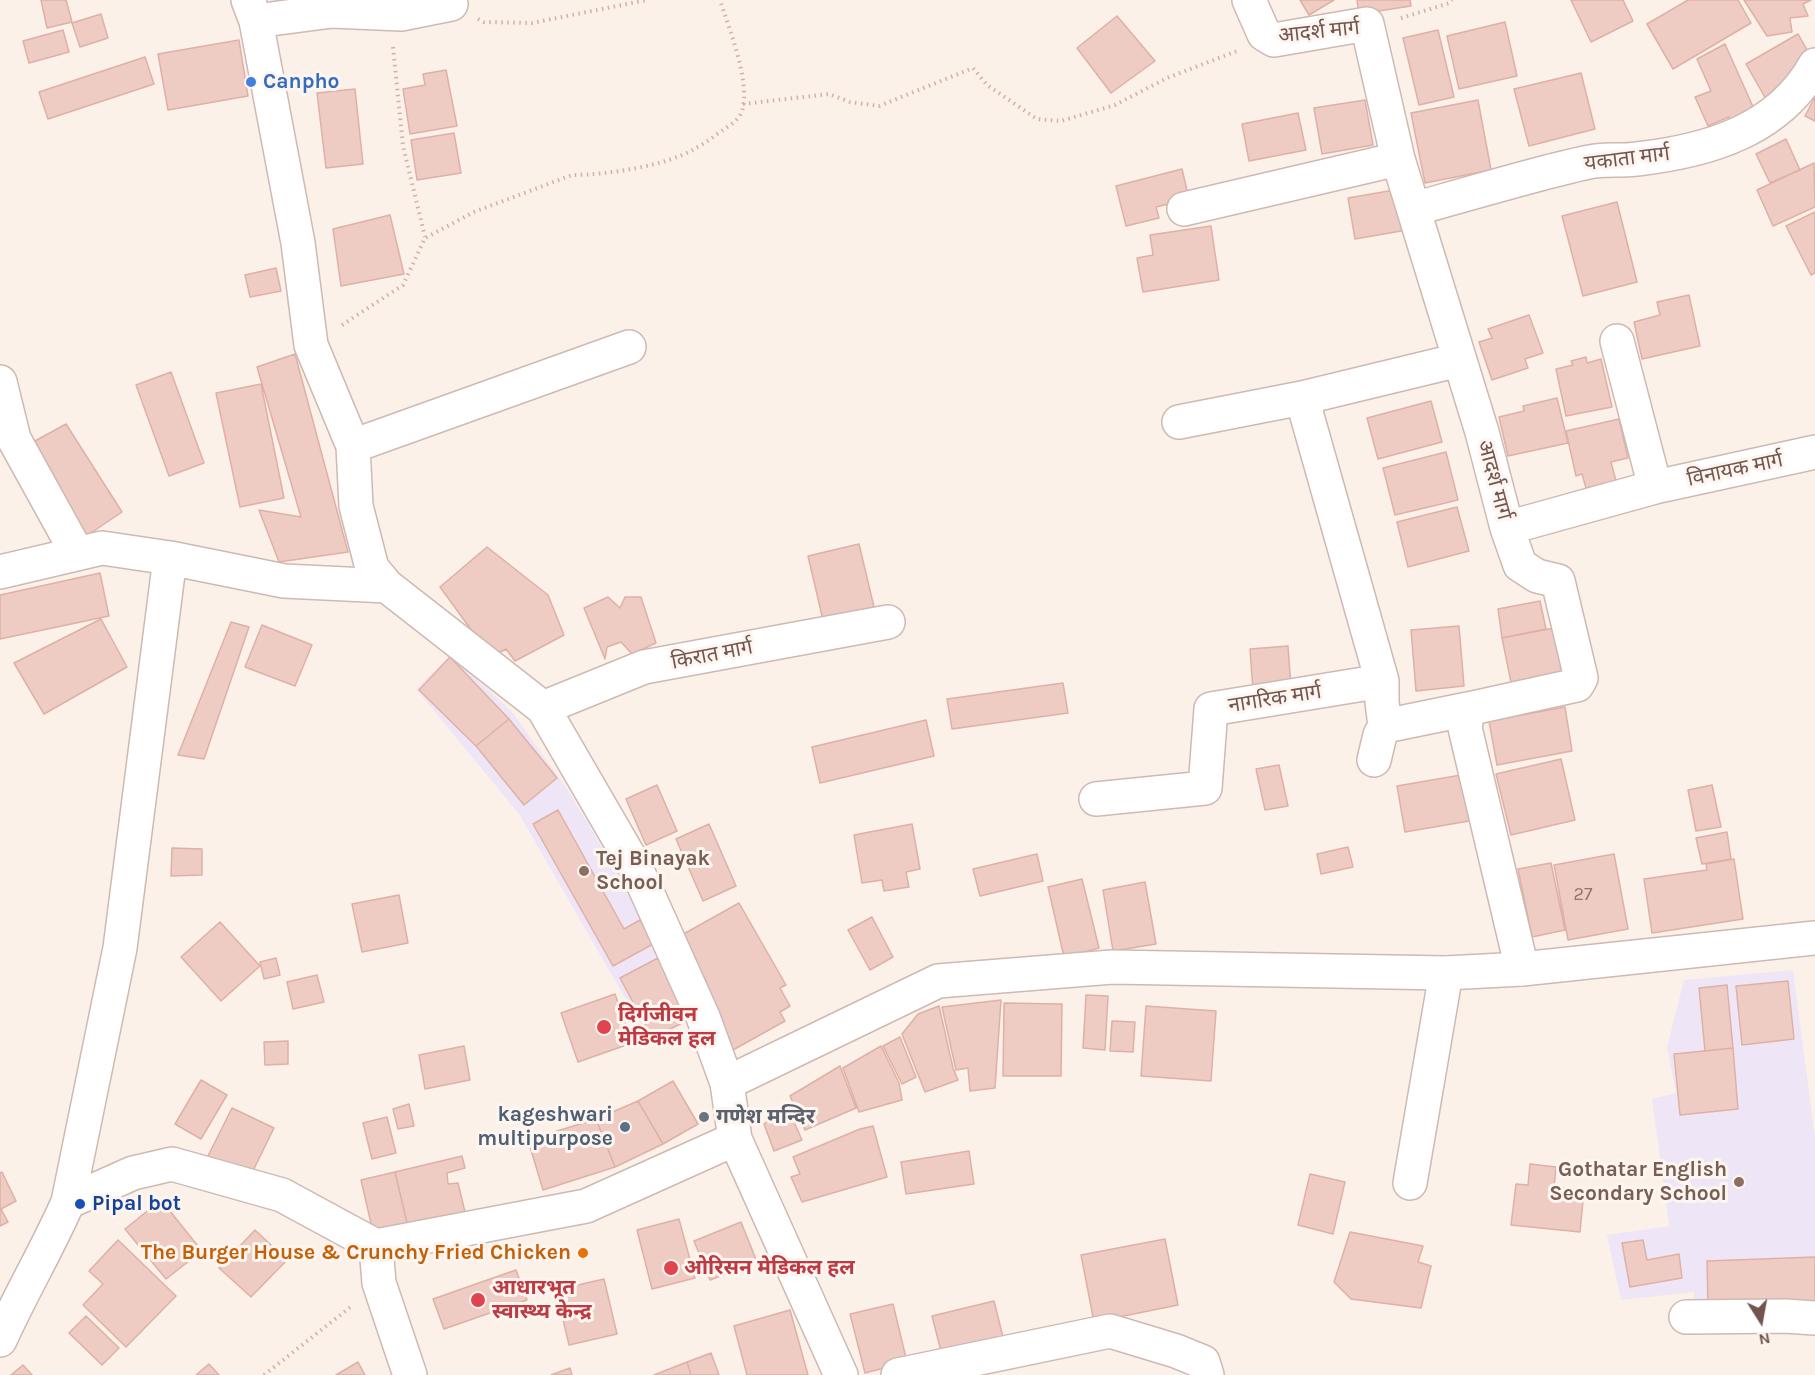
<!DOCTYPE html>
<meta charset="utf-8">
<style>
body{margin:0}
#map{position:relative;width:1815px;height:1375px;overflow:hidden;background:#fbf1e9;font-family:Karla,sans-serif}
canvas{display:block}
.north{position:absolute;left:1731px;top:1291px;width:60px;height:60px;-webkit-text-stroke:4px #fdf5ef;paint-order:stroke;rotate:169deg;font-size:16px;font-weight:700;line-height:24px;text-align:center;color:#73554f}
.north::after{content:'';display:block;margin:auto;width:21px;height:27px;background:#73554f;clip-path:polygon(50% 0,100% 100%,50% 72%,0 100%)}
</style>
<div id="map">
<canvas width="1815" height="1375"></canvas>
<div class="north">N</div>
</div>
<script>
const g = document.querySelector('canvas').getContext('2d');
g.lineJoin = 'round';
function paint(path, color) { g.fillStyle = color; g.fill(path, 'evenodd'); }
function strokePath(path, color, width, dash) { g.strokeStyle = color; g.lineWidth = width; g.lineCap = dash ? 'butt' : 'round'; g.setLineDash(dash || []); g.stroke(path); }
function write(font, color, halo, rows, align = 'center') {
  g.font = font + ' Karla,"Noto Sans Devanagari",sans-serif'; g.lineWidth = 6; g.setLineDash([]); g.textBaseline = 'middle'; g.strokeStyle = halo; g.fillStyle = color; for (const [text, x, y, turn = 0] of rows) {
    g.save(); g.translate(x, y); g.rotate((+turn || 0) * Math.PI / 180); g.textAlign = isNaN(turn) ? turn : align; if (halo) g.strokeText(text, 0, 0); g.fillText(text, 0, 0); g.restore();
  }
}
const education = new Path2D(`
 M451,655L513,713L567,789L651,928L691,1019L651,1043L519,814L416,689Z
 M1793,970L1815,1138V1309L1695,1313L1694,1292L1621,1300L1607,1235L1669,1226L1652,1099L1676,1093L1667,1047L1684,980Z`);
const building = new Path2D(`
 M41,0H66L72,22L47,28Z
 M1300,0H1334L1309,15Z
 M1357,0H1410L1411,6L1359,14Z
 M1571,0H1623L1633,21L1591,42Z
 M1688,0H1738L1751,23L1673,69L1647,24Z
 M1744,0H1811L1803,4L1808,16L1790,18L1792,32L1767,36Z
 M101,14L108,38L80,47L72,23Z
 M1117,16L1155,61L1111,93L1077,48Z
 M1505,22L1517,76L1459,89L1447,36Z
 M63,30L69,52L29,63L23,41Z
 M1438,30L1454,97L1419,105L1403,38Z
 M1798,34L1810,55L1767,101L1746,64Z
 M239,40L248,96L168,110L158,54Z
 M1725,44L1754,109L1730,120L1729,117L1708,126L1695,97L1711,91L1697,59Z
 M145,57L154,84L48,119L39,92Z
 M446,70L457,126L410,134L403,89L425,85L423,74Z
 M1581,73L1595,129L1529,146L1514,89Z
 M355,89L363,164L326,168L317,93Z
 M1815,97V121L1805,116Z
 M1365,100L1373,145L1322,154L1314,108Z
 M1478,100L1491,170L1425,183L1411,113Z
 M1298,113L1306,150L1249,161L1242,124Z
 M454,133L461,173L417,180L411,140Z
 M1786,139L1800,170L1770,183L1756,154Z
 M1814,163L1815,207L1773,226L1757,190Z
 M1182,169L1189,199L1156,207L1159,218L1126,226L1116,186Z
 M1400,189L1407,230L1355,239L1348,198Z
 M1617,202L1637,282L1583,296L1562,216Z
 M1815,212V273L1811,275L1786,226Z
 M390,215L404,274L341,286L333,229Z
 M1211,226L1219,280L1143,292L1137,258L1153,255L1150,235Z
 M276,268L281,291L250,297L245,275Z
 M1689,295L1700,346L1642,359L1634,322L1660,315L1657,302Z
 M1529,315L1543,353L1525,359L1528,368L1492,380L1479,342L1492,338L1488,329Z
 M295,354L348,552L279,562L259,510L301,517L257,367Z
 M1586,357L1587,363L1601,359L1612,407L1566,416L1556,369L1573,365L1571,361Z
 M171,372L204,463L169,476L136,385Z
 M261,384L284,498L240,507L216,393Z
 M1557,398L1568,443L1508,456L1499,417L1524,411L1523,406Z
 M1431,401L1442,442L1378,459L1367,418Z
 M1619,419L1628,458L1611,462L1616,481L1586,488L1582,474L1576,476L1566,431Z
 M66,424L122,512L82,539L24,447Z
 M1446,452L1458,500L1395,515L1383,468Z
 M1457,507L1469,551L1408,567L1397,522Z
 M859,544L874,607L823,620L808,556Z
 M487,547L548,595L564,635L515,661L506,649L491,657L440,587Z
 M100,573L109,616L0,639V595Z
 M608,597L620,608L625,597H641L656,643L632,654L621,642L607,647L605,659L584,608Z
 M1540,601L1546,629L1502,638L1498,609Z
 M101,619L127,667L44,714L14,663Z
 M231,622L249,627L204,759L178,755Z
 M262,625L312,645L295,686L245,667Z
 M1459,626L1464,686L1416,691L1411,630Z
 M1554,628L1564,677L1512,687L1502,638Z
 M1288,646L1291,687L1253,690L1250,649Z
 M450,657L509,719L476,746L419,690Z
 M1063,683L1068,713L952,729L947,699Z
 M1565,707L1572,751L1497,765L1489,721Z
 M509,719L557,778L524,805L476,746Z
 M926,720L934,756L820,783L812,747Z
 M1561,759L1575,820L1511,835L1496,774Z
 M1279,765L1288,806L1265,810L1256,769Z
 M1467,774L1475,820L1405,832L1397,786Z
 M657,785L677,831L646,845L626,799Z
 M1712,785L1721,827L1696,831L1688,790Z
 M558,810L624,929L640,920L653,944L613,966L533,824Z
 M709,824L736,886L703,901L676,839Z
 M912,824L920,869L906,872L909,887L884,891L882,880L862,883L854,835Z
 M1727,832L1731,859L1702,864L1696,838Z
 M1348,847L1353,867L1321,874L1317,854Z
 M172,848L202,849V875L171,876Z
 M1037,854L1043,881L980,896L973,869Z
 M1614,854L1628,929L1568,940L1554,865Z
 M1734,859L1743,919L1652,933L1644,879L1707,870L1706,864Z
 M1551,863L1565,930L1532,937L1518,869Z
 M1082,879L1099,948L1064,957L1048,887Z
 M1145,882L1156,944L1113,951L1103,890Z
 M399,895L408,943L362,952L352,904Z
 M739,903L786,985L780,988L790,1006L780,1012L785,1021L733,1050L696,987L706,981L680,936Z
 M872,917L893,957L870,970L848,930Z
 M220,922L260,966L221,1001L181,957Z
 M276,958L280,975L264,979L260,962Z
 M658,958L690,1019L652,1038L620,978Z
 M317,975L324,1002L293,1009L287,982Z
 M1788,981L1794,1039L1742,1045L1736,986Z
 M1727,985L1733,1048L1705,1051L1699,988Z
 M615,994L632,1043L578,1062L561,1013Z
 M1086,995L1108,996L1105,1050L1083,1048Z
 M1001,1000L995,1088L970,1091L968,1068L956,1070L942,1007Z
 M1004,1003L1062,1004L1061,1076H1003Z
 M939,1006L953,1068L958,1080L925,1092L902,1034L918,1014Z
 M1146,1006L1216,1011L1211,1081L1141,1076Z
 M1112,1021L1135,1022L1133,1052L1110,1051Z
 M900,1037L916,1077L902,1084L883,1046Z
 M288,1041V1064L265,1065L264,1042Z
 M464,1046L470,1080L425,1089L419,1055Z
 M881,1046L899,1083L902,1100L859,1112L843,1068Z
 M1733,1048L1738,1109L1680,1115L1674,1054Z
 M840,1066L856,1108L805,1130L790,1096Z
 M201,1080L227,1095L201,1139L175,1124Z
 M673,1081L698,1124L663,1144L638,1101Z
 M638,1101L663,1144L615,1167L596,1119Z
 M409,1104L414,1126L398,1129L393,1109Z
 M787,1106L802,1140L774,1151L764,1124Z
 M232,1108L274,1128L249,1179L207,1158Z
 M387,1117L396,1153L372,1159L363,1123Z
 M596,1119L615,1167L543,1190L528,1140Z
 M873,1126L887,1177L802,1202L791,1177L800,1174L793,1157L860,1129Z
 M969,1151L974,1184L906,1194L901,1162Z
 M462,1156L465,1168L447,1173L448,1184L458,1183L465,1212L407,1223L395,1172Z
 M1530,1164L1556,1167L1554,1187L1584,1190L1580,1232L1511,1225L1516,1184L1528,1185Z
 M2,1172L16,1201L1,1209L8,1222L0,1226V1173Z
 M395,1172L407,1223L373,1232L361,1180Z
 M1310,1174L1345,1182L1333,1234L1298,1225Z
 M161,1200L202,1251L166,1279L125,1229Z
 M679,1219L695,1278L652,1289L637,1230Z
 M741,1222L757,1262L710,1280L694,1241Z
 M255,1230L287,1260L251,1297L219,1268Z
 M1350,1232L1423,1246L1418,1262L1431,1266L1421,1308L1351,1299L1334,1282Z
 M1165,1239L1178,1305L1094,1322L1081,1255Z
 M118,1240L176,1296L126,1347L83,1305L103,1284L89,1271Z
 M1643,1240L1647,1260L1679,1254L1682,1278L1630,1287L1622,1243Z
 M1815,1257V1302L1708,1307L1707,1261Z
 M516,1270L527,1300L444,1329L433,1299Z
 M604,1279L617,1334L569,1345L556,1290Z
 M994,1301L1005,1345L943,1359L932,1316Z
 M893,1304L907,1362L865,1373L850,1314Z
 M790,1310L808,1375H747L734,1326Z
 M86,1316L119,1348L102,1365L69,1333Z
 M711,1353L719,1375H691L687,1362Z
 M358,1362L365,1375H336Z
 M687,1362L691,1375H654Z
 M209,1364L219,1375H196Z
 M23,1365L32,1375H11Z
 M570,1368L572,1375H551Z`);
const path = new Path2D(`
 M1401,18L1450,3L1452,0
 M478,19L484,22L532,23L647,0
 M393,47L403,146L425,237
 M743,104L829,94L850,102L879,106L973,68L987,85L1037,119L1061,121L1115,105L1167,78L1237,51
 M342,325L403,285L425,238L474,212L572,175C606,175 667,166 696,148C706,143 714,136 723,130C730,125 739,120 742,111C751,82 729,29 720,0
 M264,1375L353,1305`);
const minor = new Path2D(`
 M248,0L256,21L298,243L311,345L353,446L356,506L372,568L387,586
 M1249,0L1264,34L1274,40L1367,24L1398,159L1482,432L1507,528L1520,565L1537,576L1558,581L1581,678L1577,685L1468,709L1465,728L1522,969
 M256,21L332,11L401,14L451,4
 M1184,209L1398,159
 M1414,209C1460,196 1505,183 1551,171C1565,168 1581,163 1595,161C1609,159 1623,161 1637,159C1707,151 1778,131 1815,65
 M1617,341L1655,487
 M0,382L14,439L77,553
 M1302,398L1382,681V702L1385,726L1468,709
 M1179,422L1302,398L1459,360
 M353,446L629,347
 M1507,528L1655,487L1815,452
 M0,572L102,548L170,558L284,581L387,586L543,708L637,870L703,1017L727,1083L735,1139L841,1375
 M543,708L644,667L888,622
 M1374,760L1380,735L1385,726
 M1096,799L1205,788L1211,709L1382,681
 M1410,1183L1446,973
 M68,1202L120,948L170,558
 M376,1246L379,1283L410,1375
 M1686,1317L1785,1316L1815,1318
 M0,1340C21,1293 47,1250 68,1202L133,1173L172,1164L282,1195L376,1246L586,1206L735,1139
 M898,1375L1110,1331L1176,1351L1203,1362L1207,1375`);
const tertiary = new Path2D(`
 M727,1083L938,981L1112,967L1446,973L1522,969L1815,938`);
const markers = [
 [251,82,6,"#3f7fe0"],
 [584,871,6,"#8d6e63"],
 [604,1027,8,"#e0444e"],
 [704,1117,6,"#6b7280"],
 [625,1127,6,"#5c6f8a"],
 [1739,1182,6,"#8d6e63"],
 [80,1204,6,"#1a4fb4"],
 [583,1253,6,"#e8710a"],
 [671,1268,8,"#e0444e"],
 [478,1300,8,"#e0444e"]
];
const numberNames = [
 ["27",1583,895]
];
const streetNames = [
 ["आदर्श मार्ग",1319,32,-6],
 ["यकाता मार्ग",1627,159,-7],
 ["विनायक मार्ग",1735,470,-12],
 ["आदर्श मार्ग",1494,480,75],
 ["किरात मार्ग",712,655,-11],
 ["नागरिक मार्ग",1275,699,-9]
];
const shopNames = [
 ["Canpho",263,82]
];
const educationNames = [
 ["Tej Binayak",596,859],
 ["School",596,883],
 ["Gothatar English",1727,1170,"right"],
 ["Secondary School",1727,1194,"right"]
];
const healthNames = [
 ["दिर्गजीवन",618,1015],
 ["मेडिकल हल",618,1039],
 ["ओरिसन मेडिकल हल",684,1268],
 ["आधारभूत",492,1288],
 ["स्वास्थ्य केन्द्र",492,1312]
];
const serviceNames = [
 ["kageshwari",613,1115],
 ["multipurpose",613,1139]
];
const worshipNames = [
 ["गणेश मन्दिर",716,1117]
];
const transitNames = [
 ["Pipal bot",92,1204]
];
const foodNames = [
 ["The Burger House & Crunchy Fried Chicken",571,1253]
];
paint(education, '#eee6f7');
paint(building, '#eeccc3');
strokePath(building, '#dfb0a5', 1.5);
strokePath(minor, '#ceb9b3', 36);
strokePath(tertiary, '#ceb9b3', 36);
strokePath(path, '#d3afa6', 4, [1.5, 4.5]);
strokePath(minor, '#fff', 33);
strokePath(tertiary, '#fff', 33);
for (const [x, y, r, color] of markers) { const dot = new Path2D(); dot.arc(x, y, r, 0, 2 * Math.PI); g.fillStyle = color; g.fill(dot); strokePath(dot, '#fdf5ef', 2); }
write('18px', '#92736c', null, numberNames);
write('21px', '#73554f', '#fdf5ef', streetNames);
write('bold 21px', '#366cbe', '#fdf5ef', shopNames, 'left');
write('bold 21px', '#785e54', '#fdf5ef', educationNames, 'left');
write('bold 21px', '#be3a42', '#fdf5ef', healthNames, 'left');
write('bold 21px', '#4e5e75', '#fdf5ef', serviceNames, 'right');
write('bold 21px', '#5b616d', '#fdf5ef', worshipNames, 'left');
write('bold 21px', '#164399', '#fdf5ef', transitNames, 'left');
write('bold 21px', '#c56008', '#fdf5ef', foodNames, 'right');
</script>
